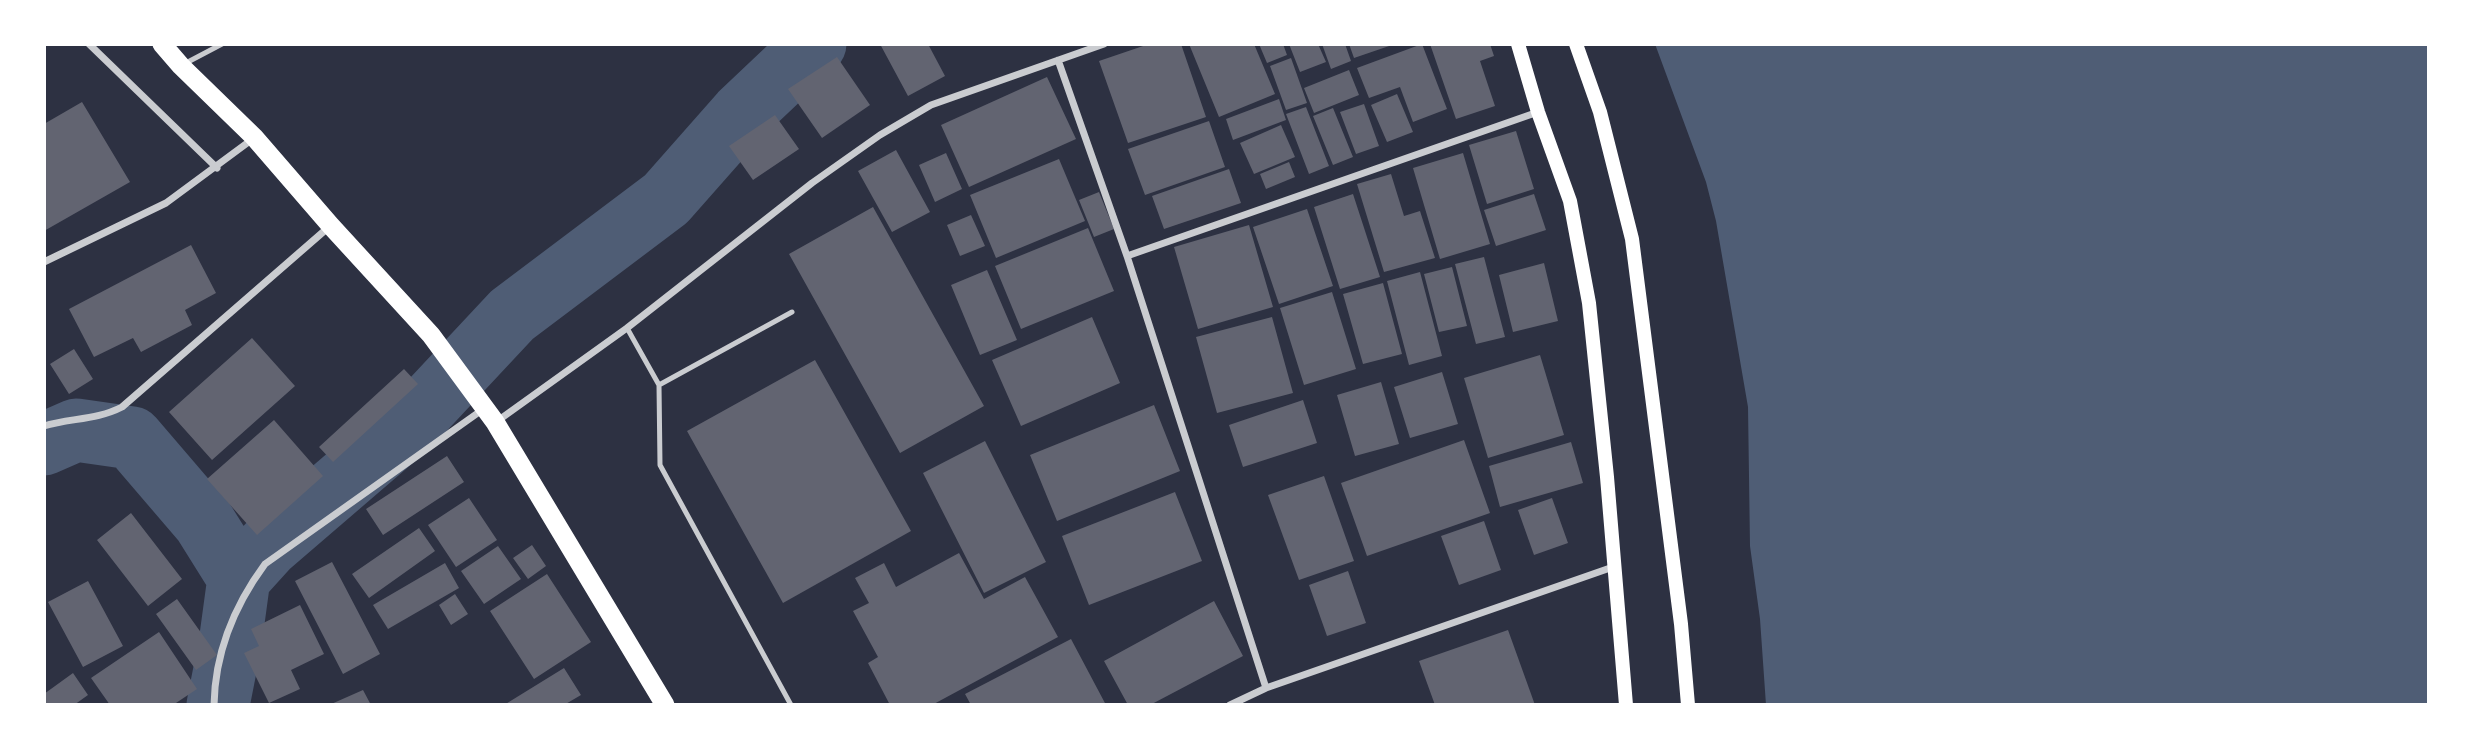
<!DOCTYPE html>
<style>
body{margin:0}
#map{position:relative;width:2473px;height:749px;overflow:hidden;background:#2d3142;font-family:"PT Sans Narrow",sans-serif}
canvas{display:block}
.frame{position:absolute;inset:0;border:46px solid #fff;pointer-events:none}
</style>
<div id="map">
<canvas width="2473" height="749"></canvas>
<div class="frame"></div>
</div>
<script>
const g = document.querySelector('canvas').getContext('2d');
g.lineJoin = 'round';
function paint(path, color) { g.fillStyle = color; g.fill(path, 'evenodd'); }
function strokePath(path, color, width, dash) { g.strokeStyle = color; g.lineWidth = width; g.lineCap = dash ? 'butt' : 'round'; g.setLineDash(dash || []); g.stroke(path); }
const water = new Path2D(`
 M1655,44H2429V705H1766L1760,619L1750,546L1748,407L1716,221L1706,182Z`);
const river = new Path2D(`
 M44,444L76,430L132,438L204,522L239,578
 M218,705L230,644L239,578L268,546L411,423L512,315L666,199L741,114L815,44`);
const building = new Path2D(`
 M880,44H928L945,76L908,96Z
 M1149,44H1181L1206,117L1128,143L1099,61Z
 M1189,44H1254L1275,94L1219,117Z
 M1259,44H1283L1287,55L1267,63Z
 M1289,44H1318L1326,62L1300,72Z
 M1322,44H1345L1351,61L1331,69Z
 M1349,44H1395L1354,58Z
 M1422,44L1447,109L1413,122L1400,87L1369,98L1357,68Z
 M1430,44H1490L1494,56L1480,61L1495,106L1456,119Z
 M837,57L870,105L822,138L788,89Z
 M1291,58L1307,103L1286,110L1270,66Z
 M1349,70L1359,95L1314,113L1304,88Z
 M1047,77L1076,139L969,187L941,125Z
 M1397,94L1413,132L1387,142L1371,105Z
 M1279,99L1286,120L1233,140L1226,119Z
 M82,102L130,182L44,231V124Z
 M1364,104L1379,146L1356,154L1340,112Z
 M1306,107L1329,166L1309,174L1286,114Z
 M1333,108L1353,157L1333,165L1313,116Z
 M775,115L799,149L753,180L729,146Z
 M1209,121L1225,167L1145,195L1128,149Z
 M1281,125L1295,157L1254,174L1240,143Z
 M1516,131L1534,189L1487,204L1469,145Z
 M896,150L930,212L892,232L858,171Z
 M946,153L962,189L935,202L919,165Z
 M1463,153L1490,244L1440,259L1413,168Z
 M1059,159L1085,221L996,258L970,195Z
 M1289,162L1295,177L1266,189L1260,174Z
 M1229,169L1241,203L1164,229L1152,196Z
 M1391,174L1404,216L1420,211L1435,258L1384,272L1357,184Z
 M1099,192L1114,229L1094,237L1079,200Z
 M1353,194L1380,277L1340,289L1314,207Z
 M1534,194L1546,230L1496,246L1484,210Z
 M873,207L984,406L900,453L789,254Z
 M1307,209L1333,286L1279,304L1253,227Z
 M971,215L985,246L960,256L947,225Z
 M1249,225L1273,307L1198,329L1174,247Z
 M1088,228L1114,291L1021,329L995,266Z
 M191,245L216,293L185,310L192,325L141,352L133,338L94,357L69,309Z
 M1484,257L1505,337L1476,344L1455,264Z
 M1544,263L1558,321L1513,332L1499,275Z
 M1452,267L1467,326L1439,332L1424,274Z
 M987,270L1017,340L980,355L951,285Z
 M1420,272L1442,356L1409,365L1387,281Z
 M1383,283L1402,354L1363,364L1343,294Z
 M1332,292L1356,369L1304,385L1280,308Z
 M1092,317L1120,383L1021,426L992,360Z
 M1272,317L1293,393L1217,413L1196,337Z
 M252,338L295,386L212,460L169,412Z
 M74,349L93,379L69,394L50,364Z
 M1540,355L1564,435L1488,458L1464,378Z
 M815,360L911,531L783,603L687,431Z
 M404,369L418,384L333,462L319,447Z
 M1442,372L1458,424L1410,438L1394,387Z
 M1381,382L1399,444L1355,456L1337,395Z
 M1303,400L1317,443L1243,467L1229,425Z
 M1154,405L1180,471L1057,521L1030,455Z
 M274,420L323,476L257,535L207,479Z
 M1464,440L1490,513L1367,556L1341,483Z
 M985,441L1046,562L984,593L923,473Z
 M1571,442L1583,483L1500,507L1489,466Z
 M447,456L464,482L383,535L366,509Z
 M1324,476L1354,561L1299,580L1268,495Z
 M1175,492L1202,561L1089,605L1062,536Z
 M469,498L497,540L456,567L428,525Z
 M1552,498L1568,543L1534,555L1518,510Z
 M131,513L182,579L148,606L97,540Z
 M1484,521L1501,570L1459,585L1441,536Z
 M419,528L435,551L369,598L352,574Z
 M532,545L546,566L528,579L513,558Z
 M498,546L521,579L484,604L461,571Z
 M959,553L984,599L1025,577L1058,637L932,705H890L868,663L878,657L853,611L869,603L855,578L884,563L896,587Z
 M332,562L380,654L343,674L295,581Z
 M445,563L459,588L388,629L373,605Z
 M1348,571L1366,623L1327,636L1309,585Z
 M547,574L591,642L534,679L490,611Z
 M88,581L123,646L83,667L48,602Z
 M455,594L468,614L451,625L439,605Z
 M177,599L217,655L196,670L156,614Z
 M1214,601L1243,656L1150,705H1128L1104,661Z
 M300,605L324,654L291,670L300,689L269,703L244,653L259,646L251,629Z
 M1508,630L1535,705H1435L1419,661Z
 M159,632L197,689L173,705H110L91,678Z
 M1071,639L1106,705H971L965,694Z
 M564,668L581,695L564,705H504Z
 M73,673L88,695L74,705H44V694Z
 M363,690L371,705H329Z`);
const service = new Path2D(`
 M184,64L222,44
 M627,328L659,385L792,312
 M659,385L660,465L791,705`);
const minor = new Path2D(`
 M89,44L217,168
 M1058,60L1127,256L1266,688
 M1127,256L1538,112
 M44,262L166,203L254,138
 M496,422L627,328L812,183L880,135L931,105L1104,44
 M44,426C70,418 97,420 122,407L330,226
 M214,705C215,652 234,606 265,564L482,410
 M1230,705L1266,688L1613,567`);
const secondary = new Path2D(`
 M1518,44L1538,112L1570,201L1589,303L1607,477L1626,705
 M1576,44L1600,112L1632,239L1681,624L1688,705`);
const trunk = new Path2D(`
 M162,44L181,66L254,137L331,226L431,335L495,422L665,705`);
paint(water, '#4f5d75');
strokePath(river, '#4f5d75', 63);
paint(building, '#626471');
strokePath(service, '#caccd0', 5);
strokePath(minor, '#caccd0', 7);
strokePath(secondary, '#fff', 14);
strokePath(trunk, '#fff', 19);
</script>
